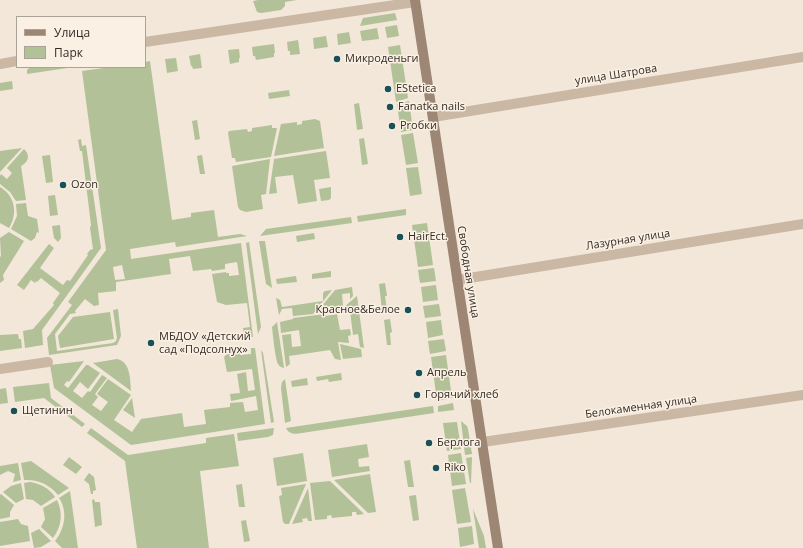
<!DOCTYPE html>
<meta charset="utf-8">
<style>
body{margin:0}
#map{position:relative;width:803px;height:548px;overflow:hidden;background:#f2e7d8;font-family:"Open Sans",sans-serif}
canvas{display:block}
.legend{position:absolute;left:16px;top:16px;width:130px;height:52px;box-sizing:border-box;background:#faf1e4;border:1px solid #aba298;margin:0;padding:5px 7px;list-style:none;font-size:12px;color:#352b26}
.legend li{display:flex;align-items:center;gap:8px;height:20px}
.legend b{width:20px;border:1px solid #aba298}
</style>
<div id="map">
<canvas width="803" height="548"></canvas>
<ul class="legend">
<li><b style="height:5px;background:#9e8675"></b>Улица</li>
<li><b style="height:11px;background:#b2c198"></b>Парк</li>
</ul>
</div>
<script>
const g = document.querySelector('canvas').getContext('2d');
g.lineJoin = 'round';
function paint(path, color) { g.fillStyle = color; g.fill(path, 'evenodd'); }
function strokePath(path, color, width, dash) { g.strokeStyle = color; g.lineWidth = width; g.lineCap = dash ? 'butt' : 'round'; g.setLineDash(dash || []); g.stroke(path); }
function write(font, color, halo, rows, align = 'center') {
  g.font = font + ' "Open Sans",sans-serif'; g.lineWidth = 3; g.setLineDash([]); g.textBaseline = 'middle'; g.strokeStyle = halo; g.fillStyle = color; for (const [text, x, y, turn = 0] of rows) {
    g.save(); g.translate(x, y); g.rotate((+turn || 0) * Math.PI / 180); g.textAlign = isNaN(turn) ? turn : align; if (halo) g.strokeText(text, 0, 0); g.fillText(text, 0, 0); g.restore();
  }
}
const green = new Path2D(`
 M258,0H297L285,2V6L281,10L261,13L257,12L253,1Z
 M395,13L397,20L360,26L363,18Z
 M397,25L399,36L387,38L385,27Z
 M377,28L379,39L362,41L360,31Z
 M349,32L351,43L338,45L337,34Z
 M326,36L328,47L314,49L313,38Z
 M298,40L300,54L290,55V51H288L287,42Z
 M274,44L275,53H274V57L256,60L255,56H253L252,47Z
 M400,45L408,98L396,102L388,47Z
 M239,49L240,58H239V62L230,64L228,50Z
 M200,54L202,68L193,69L192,66H191L189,56Z
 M176,58L178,71L167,73L165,59Z
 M150,61L172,220L191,217V213L214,210L218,237L240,234L247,236L176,247L175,242L130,249L131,259L241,243L253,337L247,336L244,334L243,328L250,327L247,303L226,305L217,302L212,274L226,272V273H229V276L239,275L237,262L225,264V269L212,271L211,269L193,271L190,256L169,259L171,274L116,282V291L98,293L99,305L94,306L85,299L75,311L76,313L70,314L55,334L57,351L113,343L116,341L117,338L113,310L118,309L121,336L117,345L49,355L47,338L72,305L68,302L106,250L82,71L111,67H145V62ZM122,265L125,279L115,280L113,267Z
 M30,67H74L27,74V70Z
 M12,81L13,89L0,91V83Z
 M289,90L290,96L269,99L268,93Z
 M409,101L413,130L401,132L397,104Z
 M359,103L363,129L357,130L354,104Z
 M315,119L320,121L324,148L274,156L281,124L297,122V125L302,124V121Z
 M197,120L200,139L195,140L192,121Z
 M272,125V128H277L271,157L236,162L235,158H232L228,133L229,131L247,129L248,132L252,131V128Z
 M413,133L418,163L406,165L401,135Z
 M364,138L368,164L362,165L359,139Z
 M81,139L82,146L86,145L101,248L42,330L43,345L25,348L23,331L33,329L54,305L53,303L60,293L41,278L37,282L36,281L35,283L31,280L24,290L17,285L49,244L54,248L40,268L63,285L67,280L70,281L88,255L87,254L90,250L93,249L90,228L91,225L82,151H80L78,140Z
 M22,148L0,172V151Z
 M24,149C31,156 28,162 21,166L26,200L16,201L10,192L0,184V176L1,174L7,179L12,173L7,168Z
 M326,151L330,178L314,180L317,201L298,204L293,175L275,177L277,193L269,194L274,159Z
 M50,155L53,182L46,183L42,156Z
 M202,155L205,174H200L197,156Z
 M270,159L266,194L261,195L263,209L246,212L240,210L238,207L232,166Z
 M418,167L422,194L410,196L406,168Z
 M0,187C15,196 18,213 9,228L0,223Z
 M331,187V198L329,200L321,201L319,189Z
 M55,195L58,215L50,216L48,196Z
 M26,203L28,216L37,219L39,233L37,232L35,238L31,241L11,229L17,216L16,204Z
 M406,209V215L358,222L357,216Z
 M351,217L352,223L260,236L266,229Z
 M427,223L433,265L418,267L412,225Z
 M60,225L61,238L58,242L54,238L52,226Z
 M9,232L24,241L3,275L4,280L0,283V257L1,256L0,238Z
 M314,233L315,239L297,242L296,236Z
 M259,241H265L272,288L266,284Z
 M249,242L261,327L258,334L246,243Z
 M434,268L436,281L420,283L418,270Z
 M331,271V277L312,279V274Z
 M296,276L297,282L277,284L276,279Z
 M385,283L387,296H385L387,310H382L379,284Z
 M436,285L438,300L423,302L421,287Z
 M352,287L353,296L350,299V293L342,294L343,306L339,310L316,313L335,290Z
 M332,290L313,314L293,316L292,308L282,309L279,315L276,298L280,300L282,307L323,301V293L325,291Z
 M357,296L364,348L360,347L358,334L353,335L350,311L338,313V312Z
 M439,304L441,316L425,318L423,306Z
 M110,312L114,339L60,348L58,336L73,317Z
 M325,314L326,316L337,314L340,330L350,329L351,335L348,336L349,343L338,342L341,360L335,359L330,350L289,356L290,364L286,367L282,335L291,334L292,347L301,346L299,330L281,333L280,322L293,319V318Z
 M390,319L392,332L390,333L391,345H387L384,320Z
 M441,320L443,335L428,338L426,322Z
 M277,322L284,368C281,367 280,367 278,364C275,357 273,335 272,327Z
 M18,334L19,339H21L22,348L0,351V335Z
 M444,339L446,351L430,354L428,341Z
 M340,344L361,349L362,357L343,359Z
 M251,348H255L265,424L131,445L54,388L50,365L84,361L69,382L67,381L64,385L68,388L86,365H88L100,373L88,389L80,382L73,391L82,398L88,391L90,392L102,375L107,378L95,394L98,397L92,405L101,411L108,402L97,394L108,379L131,395L114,420L132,432L141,419L182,413L184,427L206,424L204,410L230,407V403L243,402L245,412L258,410L256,396L231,401L230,394L240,393L237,374L246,372L248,391L255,390L252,369L227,372L224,357C229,352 233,351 239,350L240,355L251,354Z
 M261,350L263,353L274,422L271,423Z
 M446,355L452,398L437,401L431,357Z
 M117,359C131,362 130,380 131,391L93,363Z
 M341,373L342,380L329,382L328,379L317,381L316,377Z
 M307,378L308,385L292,387L291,381Z
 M285,379L291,421L285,423L281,388L282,382Z
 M49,383L51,398L85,424L82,427L44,398L15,402L13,387Z
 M6,388L8,403L0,404V389Z
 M132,398L135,418L123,410Z
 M453,403L454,410L438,412V406Z
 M433,406L434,413L302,433C296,434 289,435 286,428Z
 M461,421L467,426L468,429L472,454L465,455Z
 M457,422L461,449L447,451L443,423Z
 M91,428L128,455L206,443V438L234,434L239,466L200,471L209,548H137L125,461L87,433Z
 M274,428L273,435L268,437L238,441L237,433Z
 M367,444L369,457L358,459L359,467L369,466L370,471L332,477L328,450Z
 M303,453L307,481L277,486L273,458Z
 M461,453L466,484L452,486L448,455Z
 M69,457L82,467L76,474L63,465Z
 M472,457L471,483H470L466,458Z
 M410,460L414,487H408L404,461Z
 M31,461L69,488L58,495C49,484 38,479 24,480L21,463Z
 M18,463L21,480L13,482L15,474L8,471L0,475V466Z
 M89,473L94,477L96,490L93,491V494H91L89,484L84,480Z
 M370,474L376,512L368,513L334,480Z
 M330,481L360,510L364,514L357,515L356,512H352V516L332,518L331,515L327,516V519L315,520L310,483Z
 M30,482C41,484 49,488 55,497L41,506L33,500L26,499L24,483Z
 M21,483L24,499L16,503L3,492L11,486Z
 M242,484L245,507H239L236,485Z
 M306,484L289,524H285L283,522L279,496L282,495L281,488Z
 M308,488L312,521H308L307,518L302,519L303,522L292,524Z
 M465,488L471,522L457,524L452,490Z
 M70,491L78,548H62L55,541C65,529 68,511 59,498Z
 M1,494L14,505L10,512V517L0,519V495Z
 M416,495L419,520L413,521L409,496Z
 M94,499L95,502H100L102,525L95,527L92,500Z
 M57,500C63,513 62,526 53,538L41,527L45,519L43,508Z
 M473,509L484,536L486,548H479Z
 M18,519L21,524L28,526L30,541L0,546V522Z
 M246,520L250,541L244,542L241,521Z
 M472,526L474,544L460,547L458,528Z
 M39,529L51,541L41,547L34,548L31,533Z`);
const street = new Path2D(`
 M145,42L415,2
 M0,64L17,61
 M433,117L803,57
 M457,280L803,224
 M0,369L48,362
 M483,442L803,395`);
const secondary = new Path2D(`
 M415,0L498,548`);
const markers = [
 [337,59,4,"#1a5158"],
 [388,89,4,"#1a5158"],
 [390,107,4,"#1a5158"],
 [392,126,4,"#1a5158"],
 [63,185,4,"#1a5158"],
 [400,237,4,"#1a5158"],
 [408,310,4,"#1a5158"],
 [151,343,4,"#1a5158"],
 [419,373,4,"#1a5158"],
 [417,395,4,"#1a5158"],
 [14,411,4,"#1a5158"],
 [429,443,4,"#1a5158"],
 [436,468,4,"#1a5158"]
];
const poiNames = [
 ["Микроденьги",345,59],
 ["EStetica",396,89],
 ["Fanatka nails",398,107],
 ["Proбки",400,126],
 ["Ozon",71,185],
 ["HairEct.",408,237],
 ["Красное&Белое",400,310,"right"],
 ["МБДОУ «Детский",159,337],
 ["сад «Подсолнух»",159,350],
 ["Апрель",427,373],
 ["Горячий хлеб",425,395],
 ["Щетинин",22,411],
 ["Берлога",437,443],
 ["Riko",444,468]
];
const streetNames = [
 ["улица Шатрова",616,75,-9],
 ["Лазурная улица",628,240,-9],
 ["Свободная улица",468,272,81],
 ["Белокаменная улица",641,407,-8]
];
paint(green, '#b2c198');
strokePath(street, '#cab7a4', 10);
strokePath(secondary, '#9e8675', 10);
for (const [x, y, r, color] of markers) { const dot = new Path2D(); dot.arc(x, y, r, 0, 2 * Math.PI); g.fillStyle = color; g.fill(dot); strokePath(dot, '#faf1e4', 1.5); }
write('11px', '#352b26', '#faf1e4', poiNames, 'left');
write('11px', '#352b26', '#faf1e4', streetNames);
</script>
